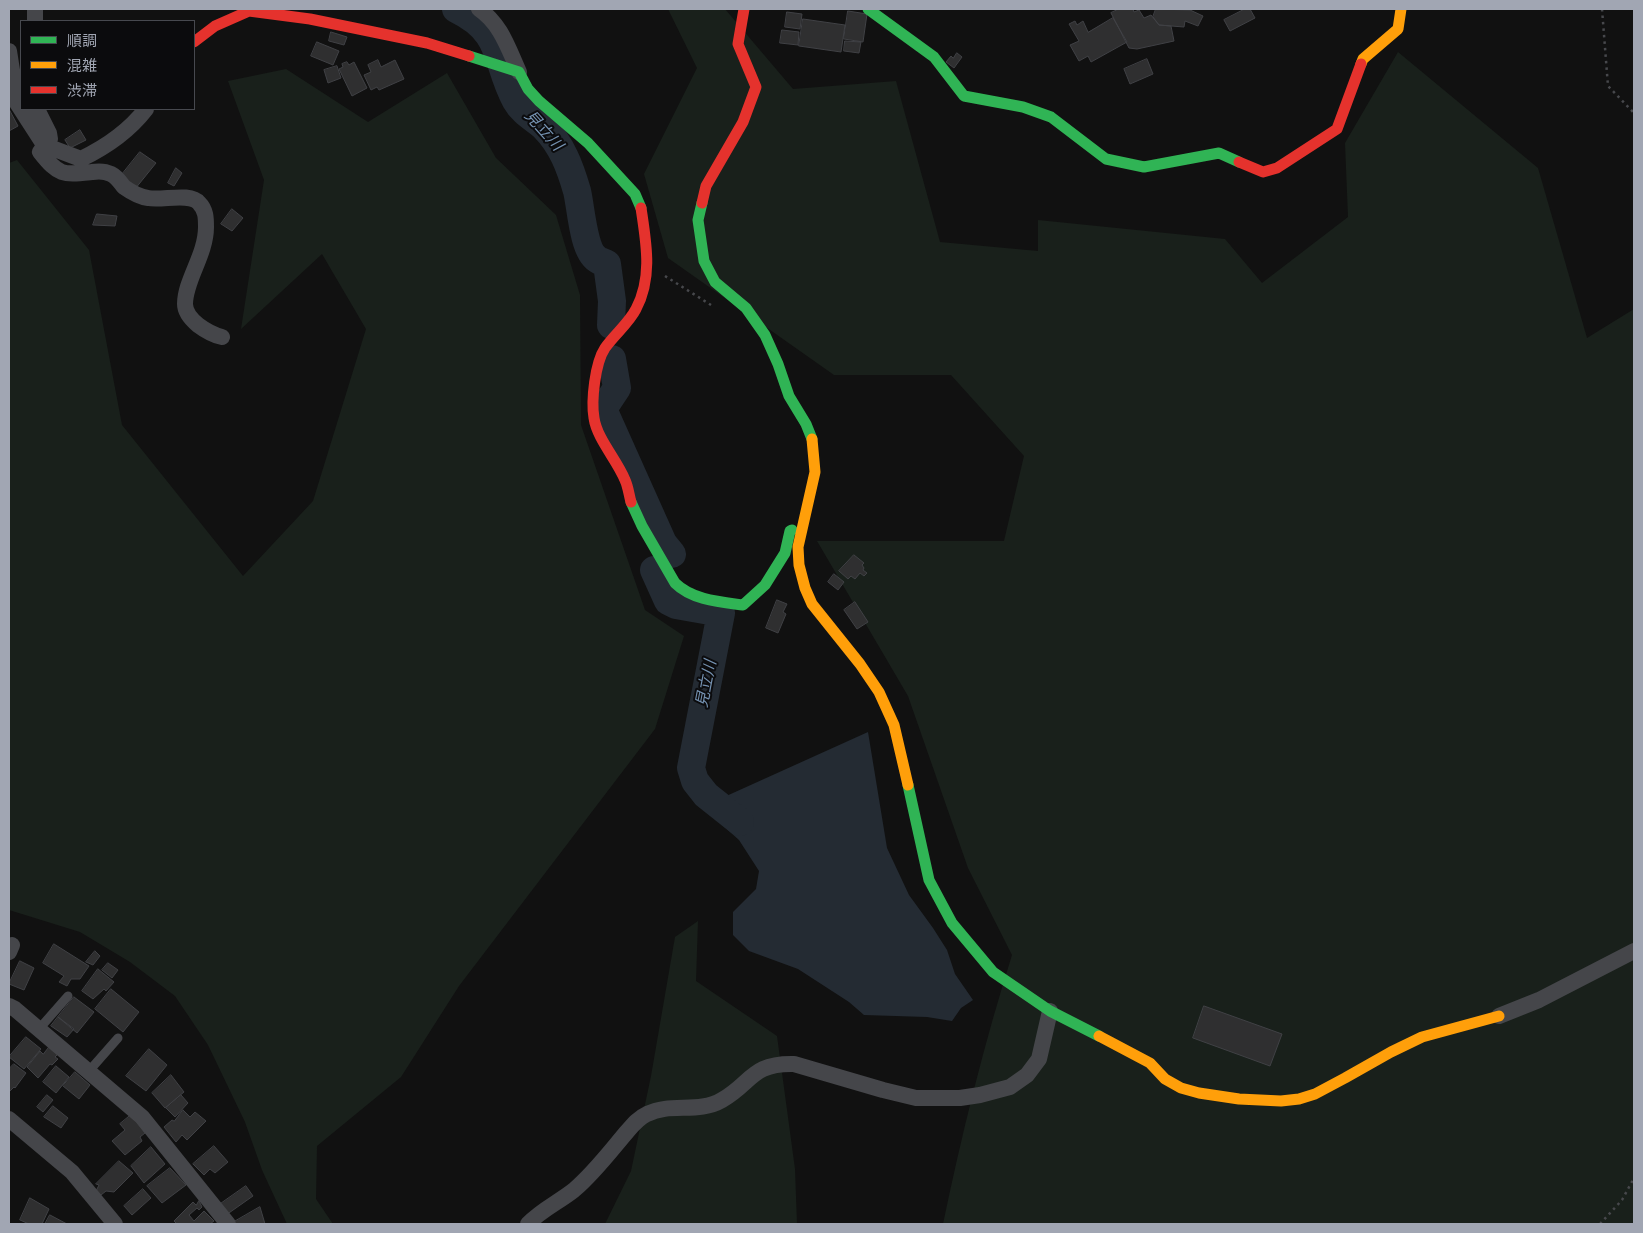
<!DOCTYPE html>
<meta charset="utf-8">
<style>
body{margin:0}
#map{position:relative;width:1643px;height:1233px;overflow:hidden;background:#111;font-family:"DM Sans","Noto Sans JP",sans-serif}
canvas{display:block}
.frame{position:absolute;inset:0;border:10px solid #a1a6b3;pointer-events:none}
.legend{position:absolute;left:20px;top:20px;width:175px;height:90px;box-sizing:border-box;background:#0b0b0d;border:1px solid #47494f;margin:0;padding:6px 9px;list-style:none;font-size:15px;color:#a1a6b3}
.legend li{display:flex;align-items:center;gap:10px;height:25px}
.legend b{width:25px;border:1px solid #47494f}
</style>
<div id="map">
<canvas width="1643" height="1233"></canvas>
<div class="frame"></div>
<ul class="legend">
<li><b style="height:6px;background:#30b455"></b>順調</li>
<li><b style="height:6px;background:#ff9f0a"></b>混雑</li>
<li><b style="height:6px;background:#e5322d"></b>渋滞</li>
</ul>
</div>
<script>
const g = document.querySelector('canvas').getContext('2d');
g.lineJoin = 'round';
function paint(path, color) { g.fillStyle = color; g.fill(path, 'evenodd'); }
function strokePath(path, color, width, dash) { g.strokeStyle = color; g.lineWidth = width; g.lineCap = dash ? 'butt' : 'round'; g.setLineDash(dash || []); g.stroke(path); }
function write(font, color, halo, rows, align = 'center') {
  g.font = font + ' "DM Sans","Noto Sans JP",sans-serif'; g.lineWidth = 4; g.setLineDash([]); g.textBaseline = 'middle'; g.strokeStyle = halo; g.fillStyle = color; for (const [text, x, y, turn = 0] of rows) {
    g.save(); g.translate(x, y); g.rotate((+turn || 0) * Math.PI / 180); g.textAlign = isNaN(turn) ? turn : align; if (halo) g.strokeText(text, 0, 0); g.fillText(text, 0, 0); g.restore();
  }
}
const green = new Path2D(`
 M668,9H725L793,89L896,81L940,242L1038,251V220L1225,239L1262,283L1348,217L1345,143L1398,52L1538,168L1587,338L1634,309V1224H943C962,1133 984,1044 1012,955L968,868L908,696L817,541H1004L1024,456L951,375H834L668,258L644,174L697,68Z
 M286,69L368,122L447,73L496,158L556,215L580,295L581,425L645,610L684,636L655,729L459,986L401,1077L317,1146L316,1199L333,1224H287L262,1170L245,1122L208,1045L175,996L130,962L80,932L9,910V163L17,160L89,250L122,425L243,576L313,501L366,329L322,254L241,329L264,180L228,81Z
 M698,921L696,981L777,1036L795,1169L797,1224H605L631,1171L651,1076L675,937Z`);
const water = new Path2D(`
 M868,732L887,848L909,895L933,928L947,950L955,974L973,1000L961,1008L952,1021L927,1017L864,1015L849,1002L798,969L749,951L733,935V912L756,889L759,871L739,840L702,807Z`);
const river = new Path2D(`
 M456,9C505,33 494,60 516,101C522,112 535,119 544,127C562,145 570,167 577,191C581,207 583,250 597,259C599,261 604,262 607,264L612,301L611,325
 M612,359L617,388L603,409L663,543L672,554
 M654,570L668,601L676,605L721,613L691,768L695,781L706,795L740,822`);
const building = new Path2D(`
 M1119,9H1133L1134,12L1139,10L1144,18L1151,15L1159,25L1171,26L1174,41L1137,49L1129,48L1111,13Z
 M1156,9L1190,10L1203,16L1198,26L1185,21L1184,27L1159,25L1153,17Z
 M1245,9H1250L1255,18L1230,31L1224,20Z
 M848,11L867,14L863,42L844,39Z
 M787,12L802,14L800,29L785,27Z
 M1113,18L1127,42L1091,62L1088,56L1079,61L1070,45L1079,41L1069,24L1075,21L1077,25L1083,21L1088,32Z
 M803,19L845,25L841,52L799,46Z
 M782,30L799,32L798,45L780,43Z
 M331,32L347,37L344,45L329,41Z
 M845,41L861,42L859,53L844,51Z
 M317,42L339,51L333,65L311,56Z
 M957,53L962,57L954,68L946,62L951,56L953,58Z
 M1147,59L1153,74L1130,84L1124,69Z
 M378,60L381,67L395,60L404,79L379,90L377,87L371,90L364,75L371,72L368,65Z
 M347,62L349,65L354,62L367,88L352,96L339,69L343,67L342,64Z
 M337,66L341,78L328,83L324,70Z
 M9,109L18,126L9,131Z
 M80,130L86,140L70,148L65,140Z
 M140,152L156,163L135,189L120,177Z
 M176,168L182,173L174,186L168,183Z
 M232,209L243,218L232,231L221,224Z
 M97,214L117,216L115,226L93,225Z
 M854,555L864,563L862,565L864,568L863,570L867,573L864,576L860,573L855,579L851,576L848,579L839,571Z
 M834,574L844,582L838,590L828,582Z
 M777,600L787,604L783,612L786,614L778,633L766,628Z
 M855,602L868,622L857,629L844,610Z
 M54,944L89,966L80,979H71L67,986L59,982L64,976L43,963Z
 M95,951L100,956L93,965L86,962Z
 M20,961L34,968L24,990L9,984Z
 M108,963L118,970L112,978L102,970Z
 M98,969L114,982L106,991L104,989L93,999L82,991Z
 M111,989L139,1012L123,1032L95,1009Z
 M74,997L94,1012L77,1033L58,1017Z
 M1204,1006L1282,1034L1270,1066L1193,1038Z
 M58,1017L74,1029L67,1037L51,1026Z
 M26,1037L41,1049L24,1069L9,1057Z
 M50,1046L59,1053L55,1057L58,1059L52,1065L50,1064L38,1078L27,1067L40,1051L43,1054Z
 M149,1049L167,1065L146,1091L126,1076Z
 M14,1064L26,1073L15,1088L14,1087L10,1091L9,1090V1069Z
 M56,1066L69,1077L56,1093L43,1082Z
 M75,1072L90,1085L79,1099L63,1086Z
 M171,1075L184,1092L165,1108L152,1093Z
 M47,1095L53,1100L43,1112L37,1107Z
 M181,1095L188,1103L175,1117L166,1108Z
 M53,1106L68,1118L61,1128L44,1117Z
 M183,1110L190,1117L195,1112L206,1121L187,1140L182,1135L176,1142L164,1127L172,1120L174,1121Z
 M131,1115L145,1133L140,1137L142,1141L125,1155L112,1141L125,1130L120,1124Z
 M214,1146L228,1162L215,1173L210,1169L204,1175L193,1164Z
 M151,1147L165,1164L144,1183L131,1166Z
 M119,1161L133,1173L114,1192L106,1191L101,1195L96,1191L99,1185L96,1184Z
 M170,1168L186,1185L162,1203L147,1186Z
 M246,1186L253,1196L226,1215L219,1205Z
 M143,1189L151,1198L132,1215L124,1206Z
 M30,1198L49,1209L42,1224H29L20,1220Z
 M199,1201L202,1207L199,1210L197,1208L189,1215L194,1221L204,1211L214,1221L210,1224H177L174,1221L193,1202L196,1205Z
 M260,1207L265,1224H235L234,1222Z
 M50,1215L67,1224H45Z`);
const path = new Path2D(`
 M1602,9L1608,86L1634,113
 M665,276L711,305
 M1600,1224L1622,1200L1634,1178`);
const lane = new Path2D(`
 M39,1029L68,996
 M89,1071L118,1038`);
const street = new Path2D(`
 M479,9C501,24 508,48 519,72
 M35,21V9
 M9,51L14,83L13,97
 M9,95L13,97L44,145L81,159C106,147 129,131 146,109
 M37,109L49,133L50,139L40,152C59,176 63,175 92,172C98,171 105,171 111,174C117,177 120,182 124,187C131,192 139,197 148,198C162,201 190,192 199,203C206,210 206,218 206,227C206,255 185,280 185,304C185,313 192,320 198,325C206,331 213,335 222,337
 M9,952L12,945
 M9,1006L15,1009L142,1117L228,1224
 M1499,1016L1539,1000L1634,951
 M9,1119L72,1172L115,1224
 M528,1224C541,1210 559,1202 574,1190C593,1174 609,1153 625,1134C632,1126 638,1118 647,1114C671,1102 698,1114 722,1100C752,1083 751,1063 794,1064L883,1090L916,1098H960L980,1095L1010,1087L1027,1075L1039,1059L1050,1011`);
const fast = new Path2D(`
 M868,9L934,57L964,96L1023,107L1051,117L1106,159L1144,167L1219,153L1239,162
 M469,56L519,72L528,89L539,101L588,143L635,194L641,208
 M702,203L698,220L704,261L715,282L746,308L765,335L778,364L789,396L806,424L812,439
 M631,502L642,526L675,583C692,600 720,602 743,605L765,585L785,553L790,531L792,530
 M908,785L929,880L952,923L993,972L1050,1011L1099,1036`);
const slow = new Path2D(`
 M1361,64L1363,59L1398,29L1401,9
 M812,439L815,472L798,547L799,565L805,588L812,604L860,664L879,692L894,725L908,785
 M1099,1036L1150,1063L1165,1079L1181,1088L1199,1093L1239,1099L1281,1101L1299,1099L1315,1094L1345,1078L1391,1052L1422,1037L1499,1016`);
const jam = new Path2D(`
 M194,42L215,26L249,11L310,19L427,43L469,56
 M1239,162L1263,172L1277,168L1337,129L1361,64
 M702,203L706,186L743,122L756,87L738,44L744,9
 M631,502C629,495 628,486 625,480C617,460 597,439 594,418C591,401 595,363 605,348C614,335 629,323 636,309C653,277 646,242 641,208`);
const waterNames = [
 ["見立川",543,131,48],
 ["見立川",707,684,-79]
];
paint(green, '#19201b');
paint(water, '#242b33');
strokePath(river, '#242b33', 28);
paint(building, '#2f2f30');
strokePath(building, '#404145', 1);
strokePath(path, '#47484c', 2.5, [2.5, 4]);
strokePath(lane, '#45464a', 9);
strokePath(street, '#45464a', 16);
strokePath(fast, '#30b455', 11);
strokePath(slow, '#ff9f0a', 11);
strokePath(jam, '#e5322d', 11);
write('italic 16px', '#7592b1', '#0b0b0d', waterNames);
</script>
